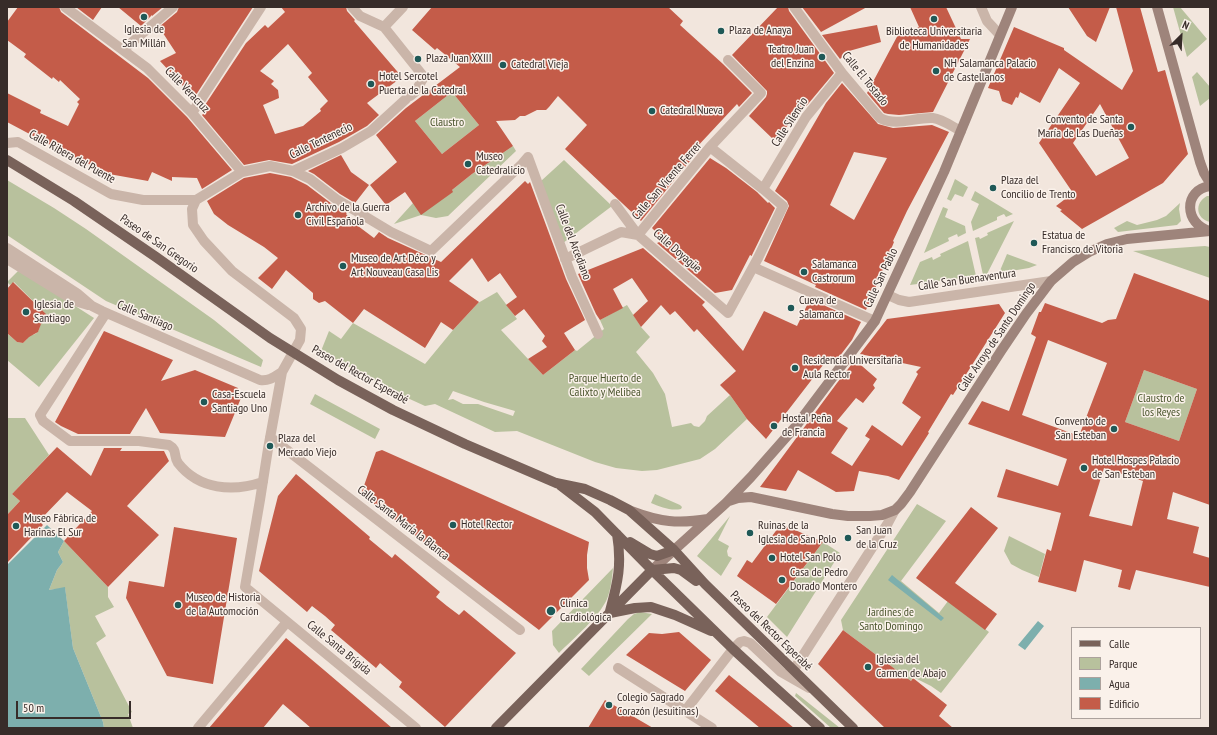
<!DOCTYPE html>
<meta charset="utf-8">
<style>
body{margin:0}
#map{position:relative;width:1217px;height:735px;overflow:hidden;background:#f2e6dd;font-family:"PT Sans Narrow",sans-serif}
canvas{display:block}
.frame{position:absolute;inset:0;border:8px solid #372c29;pointer-events:none}
.legend{position:absolute;left:1071px;top:627px;width:130px;height:92px;box-sizing:border-box;background:#faf1ea;border:1px solid #aca29d;margin:0;padding:5px 7px;list-style:none;font-size:12px;color:#372c29}
.legend li{display:flex;align-items:center;gap:8px;height:20px}
.legend b{width:20px;border:1px solid #aca29d}
.north{position:absolute;left:1161px;top:16px;width:40px;height:40px;-webkit-text-stroke:3px #faf1ea;paint-order:stroke;rotate:24deg;font-size:11px;font-weight:700;line-height:16px;text-align:center;color:#372c29}
.north::after{content:'';display:block;margin:auto;width:14px;height:18px;background:#372c29;clip-path:polygon(50% 0,100% 100%,50% 72%,0 100%)}
.scale{position:absolute;left:16px;top:701px;width:115px;height:18px;box-sizing:border-box;border:2px solid #372c29;border-top:0;padding-left:5px;font-size:12px;line-height:14px;white-space:nowrap;color:#372c29;-webkit-text-stroke:3px #faf1ea;paint-order:stroke}
</style>
<div id="map">
<canvas width="1217" height="735"></canvas>
<div class="frame"></div>
<ul class="legend">
<li><b style="height:5px;background:#79625a"></b>Calle</li>
<li><b style="height:11px;background:#b8c19d"></b>Parque</li>
<li><b style="height:11px;background:#7dafad"></b>Agua</li>
<li><b style="height:11px;background:#c45c49"></b>Edificio</li>
</ul>
<div class="north">N</div>
<div class="scale">50 m</div>
</div>
<script>
const g = document.querySelector('canvas').getContext('2d');
g.lineJoin = 'round';
function paint(path, color) { g.fillStyle = color; g.fill(path, 'evenodd'); }
function strokePath(path, color, width, dash) { g.strokeStyle = color; g.lineWidth = width; g.lineCap = dash ? 'butt' : 'round'; g.setLineDash(dash || []); g.stroke(path); }
function write(font, color, halo, rows, align = 'center') {
  g.font = font + ' "PT Sans Narrow",sans-serif'; g.lineWidth = 3; g.setLineDash([]); g.textBaseline = 'middle'; g.strokeStyle = halo; g.fillStyle = color; for (const [text, x, y, turn = 0] of rows) {
    g.save(); g.translate(x, y); g.rotate((+turn || 0) * Math.PI / 180); g.textAlign = isNaN(turn) ? turn : align; if (halo) g.strokeText(text, 0, 0); g.fillText(text, 0, 0); g.restore();
  }
}
const green = new Path2D(`
 M1173,7H1180L1207,39L1187,57Z
 M1197,72L1210,87V98L1200,106L1192,77Z
 M452,92L479,125L442,154L415,121Z
 M513,146L516,151L448,216L436,218L421,215L394,224L413,203L452,190L472,174Z
 M564,160L612,206L563,243L541,181Z
 M955,179L968,187L963,197L955,194L951,201L947,199Z
 M7,180L54,208L86,229L214,320L263,360L261,367L106,301L7,235Z
 M975,191L1013,214L1006,217L1004,214L997,217V220L973,231L971,222L979,204L971,200Z
 M1207,196H1210V222C1196,219 1194,203 1207,196Z
 M1180,203L1179,209L1181,221L1177,225L1118,232L1114,228L1127,221L1137,225L1157,220L1166,216Z
 M943,207L948,209L945,217L965,226L966,233L958,237L957,234L948,238L949,241L924,253Z
 M1014,221L987,274L983,275L975,238L979,237L980,239L988,235L987,233Z
 M968,241L976,276L910,285L920,262L932,257L933,260L941,256L940,254Z
 M1205,246L1210,247V278L1133,251Z
 M1007,254L1037,265L1029,268L999,273Z
 M19,270L94,318L39,387L7,360V333L17,342L23,343L27,339L28,335C36,336 41,331 39,323L44,321L46,315L43,311L14,282L10,285L7,282Z
 M497,292L517,319L501,330L543,375L575,350L577,351L604,329L600,320L627,305L641,327L650,337L636,352L653,373L665,394L672,427L691,423L694,426L699,427L705,421L707,416L730,395L747,419L715,449L700,459L657,470L642,471L616,468L595,462L517,431L495,432L435,404L425,406L390,390L321,351L329,331L341,339L353,323L425,364L453,330L478,303ZM453,391L484,402L515,411L513,416L478,404H463L453,399L448,400Z
 M1144,370L1197,389L1179,441L1125,422Z
 M315,394L380,429L375,439L310,404Z
 M7,418H25L49,455L12,494L20,501L7,515Z
 M655,494L680,505L682,507L681,509C670,511 661,507 651,503Z
 M917,504L946,521L901,581L939,613L948,601L989,632L941,693L931,686L913,677L911,681L843,630L841,620Z
 M730,516L718,540L729,546L727,551L728,556L732,558L721,576L697,556Z
 M1009,536L1045,554L1039,577L1022,570L1011,564L1004,551Z
 M64,541L108,587V597L114,607L95,616L106,636L96,643L132,712L128,714L133,728H104L103,722L73,648L65,588L49,590L57,570L63,562L58,552Z
 M823,542L840,553L787,637L767,617Z
 M613,568C612,578 611,589 607,599C599,617 574,638 559,653L553,645L552,631Z
 M640,612L652,614L589,676L581,669L628,619L634,614Z
 M796,693L840,728H831L795,696Z`);
const water = new Path2D(`
 M47,525L64,541L58,552L63,562L57,570L49,590L65,587L73,648L103,722L104,728H7V565Z
 M892,575L944,618L941,621L888,580Z
 M1038,621L1044,626L1025,650L1018,645Z`);
const building = new Path2D(`
 M18,7H59L61,12L148,78L187,117L232,170L202,189L197,178L172,177V181L152,172L148,181L109,174L54,147L7,122V93L41,110L40,113L68,126L79,104L77,102L80,99L60,80L59,82L53,77L52,79L24,57L26,54L7,40V22Z
 M76,7H102L93,20Z
 M118,7H163L152,16V15L141,26Z
 M179,7H253L194,98L160,61L176,53L159,27L177,12Z
 M281,7H346L347,11L355,20L354,21L402,77L367,103L379,115L367,126L339,142L292,164L269,160L244,165L202,115L206,111L203,108L246,43L265,25L268,28L285,12ZM288,44L312,73L308,77L328,101L320,109L321,111L303,126L275,134L263,105L279,98L278,90L271,84L274,81L260,71Z
 M432,7H668L683,21L680,25L723,64L752,93L739,107L737,104L695,149L698,151L641,221L565,149L587,125L558,96L549,107L546,110H537L525,116H520L515,120L496,121L513,146L472,174L452,190L453,192L421,215L405,192L386,205L370,185L397,162L376,135L406,108L460,67L437,48L435,50L412,30ZM452,92L479,125L442,154L415,121Z
 M778,7H788L789,11L834,73L808,104L774,140L749,116L766,97L767,94V91L732,55Z
 M802,7H867L821,32Z
 M910,7H946L961,39H970L933,112L899,115L888,114L884,113L867,93L899,33L904,35L919,27Z
 M1068,7H1110L1096,42L1087,36Z
 M1116,7H1140L1158,72L1165,70L1188,154L1163,183L1082,229L1060,211L1062,210L1056,206L1073,193L1039,143L1080,83L1059,68L1040,103L1020,92L1018,98L1016,97L1012,105L1002,101L999,91L988,88L1014,27L1064,48V50L1122,90L1133,71ZM1100,104L1129,158L1096,176L1073,143Z
 M877,25L881,42L849,51L840,59L822,35Z
 M842,83L878,124L893,128L932,125L949,132L907,211L893,241L894,242L876,286L866,310L815,287L816,285L764,261L789,206L787,201L775,191L826,103ZM854,152L887,158L854,220L830,205Z
 M341,155L351,172L369,185L355,203L340,194L314,174L308,171Z
 M710,158L726,168L757,192L768,203L769,202L775,208L752,255V256L750,255L732,290L715,293L657,243L664,240L652,228Z
 M270,173L291,177L307,185L332,204L347,213L346,214L354,223L374,238L379,232L388,238L441,262L525,181L528,184L530,182L566,279L585,320L564,333L575,350L543,375L528,359L547,347L542,341L545,336L524,309L515,316L506,305L517,297L500,273L488,282L472,258L449,281L479,302L453,330L441,322L425,348L364,309L353,323L325,301L319,303L313,299V293L286,270L272,289L258,278L278,258L264,247L228,225L214,214L207,201L244,178Z
 M643,248L705,302L702,305L743,351L764,311L797,326L810,299L861,322L852,340L836,361L830,356L766,439L747,419L730,395L720,385L736,371L697,329L694,332L675,311L670,315L661,305L641,327L633,315L648,301L632,278L613,289L623,308L600,320L596,314L578,274Z
 M1134,273L1210,301V505L1173,492L1167,519L1199,527L1193,553L1210,558V587L1136,570L1130,590L1118,587L1122,570L1084,560L1076,592L1038,582L1047,549L1051,551L1061,513L997,497L1006,469L1058,486L1067,459L968,424L982,401L1009,411L1036,337L1031,334L1039,312H1041L1045,303L1102,323L1108,320L1116,319ZM1048,340L1107,363L1079,436L1022,415ZM1144,370L1197,389L1179,441L1125,422ZM1104,468L1143,481L1132,526L1089,516Z
 M13,282L46,314L44,321L41,324L38,332L29,337L23,343L17,342L7,333V289Z
 M999,304L1005,313L953,395L951,394L928,432L929,433L899,480L888,476L859,471L854,491L836,492L798,470L786,491L760,487L837,383L855,360L877,379L873,385L875,388L863,403L856,398L837,421L848,428L831,453L852,466L870,439L865,436L872,425L902,446L921,417L902,403L918,374L916,372L921,367L860,354L887,319Z
 M104,331L173,360L161,381L195,370L238,388L241,398L225,437L160,433L146,408L130,434H78L61,426L55,422Z
 M57,447L91,476L104,448H122L120,451H164L169,461L127,506L159,535L108,587L64,541L92,511L67,492L39,521L43,525L7,563V515L20,501L12,494Z
 M382,450L589,542L587,555V568L589,580L539,630L361,494L376,452Z
 M296,474L370,537L369,539L392,558L395,554L440,592L436,597L447,606L459,615L464,610L516,653L445,727L399,687L402,682L380,663L376,668L331,630L335,625L325,616L312,606L307,612L259,571L278,496Z
 M971,507L998,528L955,583L997,614L985,630L916,578Z
 M781,524L823,542L776,604L737,576L747,560L752,563Z
 M174,527L237,538L213,684L167,676L126,598L129,581L164,587Z
 M843,630L911,681L913,678L947,705L939,716L953,728H885L818,664Z
 M679,632L711,660L685,691L626,655L649,633L662,634Z
 M286,638L324,670L392,728H311L283,704L263,728H209Z
 M729,675L766,705L794,728H760L715,691Z
 M605,700L653,728H588Z`);
const street = new Path2D(`
 M65,7L147,68L192,113L242,172
 M352,7L360,16L384,27
 M403,7L384,27L424,77L415,92L410,96
 M794,7L842,73L880,118C897,127 915,117 933,118C942,119 953,127 961,131
 M981,7L987,21L1000,35
 M123,50L173,7
 M192,113L261,7
 M7,143L18,142L111,194L143,200H196
 M528,157L572,277L598,334
 M293,171L310,179L336,199L391,232L431,251L522,164L528,157
 M763,189L806,117L842,73
 M196,200L192,209L193,225L204,241L232,271L294,318L301,329L300,340L282,372L268,449L260,500L245,587L416,728
 M196,200L242,172L270,166L293,171L342,148L371,131L406,99
 M615,204L638,235L728,313L758,258L783,206L763,189L710,147
 M638,235L710,147L761,93L728,60
 M7,248L78,294L92,306L102,311L260,380C270,381 274,377 282,372
 M7,259L75,301L88,305
 M565,259L621,232L638,235
 M753,267L875,321
 M888,295L899,300L909,302L1051,281
 M106,313L40,415L43,421L70,441H139L169,445C178,450 173,456 178,463C199,490 233,492 263,482
 M270,437L520,630
 M618,668L712,728
 M793,671L888,523L895,510
 M685,711L733,649L740,642L744,641L750,643L781,672L809,688
 M198,728L287,622`);
const secondary = new Path2D(`
 M1157,7L1200,162L1204,173L1210,183
 M1210,231C1184,224 1183,190 1210,186
 M729,501L738,498L751,497L832,514L848,516H870L882,515L895,510L901,504L910,492L1001,351L1026,314L1051,281L1073,262L1089,252L1107,244L1127,239L1210,231
 M631,511C660,522 678,524 708,519
 M652,570L726,503L751,477L796,426L875,321L944,172L1012,7`);
const primary = new Path2D(`
 M7,160L74,201L156,257L270,338L338,380L393,410L465,444L556,483L585,489L610,500L629,510L674,550L705,584L853,728
 M560,485L595,512L652,570L733,649L770,683L820,728
 M630,542L650,554L657,556L674,550
 M652,570L674,568L681,570L696,581
 M610,611C618,582 622,564 617,534
 M610,613L635,608L651,607L675,615L711,631
 M496,728L652,570`);
const markers = [
 [144,17,4,"#1f5957"],
 [934,19,4,"#1f5957"],
 [721,31,4,"#1f5957"],
 [822,57,4,"#1f5957"],
 [418,59,4,"#1f5957"],
 [503,65,4,"#1f5957"],
 [936,71,4,"#1f5957"],
 [371,84,4,"#1f5957"],
 [652,111,4,"#1f5957"],
 [1131,127,4,"#1f5957"],
 [468,164,4,"#1f5957"],
 [993,188,4,"#1f5957"],
 [298,215,4,"#1f5957"],
 [1034,243,4,"#1f5957"],
 [343,266,4,"#1f5957"],
 [804,272,4,"#1f5957"],
 [791,308,4,"#1f5957"],
 [26,312,4,"#1f5957"],
 [795,368,4,"#1f5957"],
 [204,402,4,"#1f5957"],
 [774,426,4,"#1f5957"],
 [1114,429,4,"#1f5957"],
 [270,446,4,"#1f5957"],
 [1084,468,4,"#1f5957"],
 [453,525,4,"#1f5957"],
 [16,526,4,"#1f5957"],
 [750,533,4,"#1f5957"],
 [848,538,4,"#1f5957"],
 [772,558,4,"#1f5957"],
 [782,580,4,"#1f5957"],
 [178,605,4,"#1f5957"],
 [551,611,5,"#1f5957"],
 [868,667,4,"#1f5957"],
 [609,705,4,"#1f5957"]
];
const poiNames = [
 ["Iglesia de",144,30,"center"],
 ["San Millán",144,44,"center"],
 ["Plaza de Anaya",729,31],
 ["Biblioteca Universitaria",934,32,"center"],
 ["de Humanidades",934,46,"center"],
 ["Teatro Juan",814,50,"right"],
 ["del Enzina",814,64,"right"],
 ["Plaza Juan XXIII",426,59],
 ["NH Salamanca Palacio",944,64],
 ["de Castellanos",944,78],
 ["Catedral Vieja",511,65],
 ["Hotel Sercotel",379,77],
 ["Puerta de la Catedral",379,91],
 ["Catedral Nueva",660,111],
 ["Convento de Santa",1123,120,"right"],
 ["María de Las Dueñas",1123,134,"right"],
 ["Museo",476,157],
 ["Catedralicio",476,171],
 ["Plaza del",1001,181],
 ["Concilio de Trento",1001,195],
 ["Archivo de la Guerra",306,208],
 ["Civil Española",306,222],
 ["Estatua de",1042,236],
 ["Francisco de Vitoria",1042,250],
 ["Museo de Art Déco y",351,259],
 ["Art Nouveau Casa Lis",351,273],
 ["Salamanca",812,265],
 ["Castrorum",812,279],
 ["Cueva de",799,301],
 ["Salamanca",799,315],
 ["Iglesia de",34,305],
 ["Santiago",34,319],
 ["Residencia Universitaria",803,361],
 ["Aula Rector",803,375],
 ["Casa-Escuela",212,395],
 ["Santiago Uno",212,409],
 ["Hostal Peña",782,419],
 ["de Francia",782,433],
 ["Convento de",1106,422,"right"],
 ["San Esteban",1106,436,"right"],
 ["Plaza del",278,439],
 ["Mercado Viejo",278,453],
 ["Hotel Hospes Palacio",1092,461],
 ["de San Esteban",1092,475],
 ["Museo Fábrica de",24,519],
 ["Harinas El Sur",24,533],
 ["Hotel Rector",461,525],
 ["Ruinas de la",758,526],
 ["Iglesia de San Polo",758,540],
 ["San Juan",856,531],
 ["de la Cruz",856,545],
 ["Hotel San Polo",780,558],
 ["Casa de Pedro",790,573],
 ["Dorado Montero",790,587],
 ["Museo de Historia",186,598],
 ["de la Automoción",186,612],
 ["Clínica",560,604],
 ["Cardiológica",560,618],
 ["Iglesia del",876,660],
 ["Carmen de Abajo",876,674],
 ["Colegio Sagrado",617,698],
 ["Corazón (Jesuitinas)",617,712]
];
const streetNames = [
 ["Calle El Tostado",865,79,51],
 ["Calle Veracruz",187,90,46],
 ["Calle Silencio",790,122,-57],
 ["Calle Tentenecio",321,141,-26],
 ["Calle Ribera del Puente",72,157,29],
 ["Calle San Vicente Ferrer",667,181,-49],
 ["Calle del Arcediano",573,242,69],
 ["Paseo de San Gregorio",159,244,35],
 ["Calle Doyagüe",677,251,41],
 ["Calle San Pablo",881,278,-65],
 ["Calle San Buenaventura",967,280,-8],
 ["Calle Santiago",145,316,23],
 ["Calle Arroyo de Santo Domingo",997,337,-56],
 ["Paseo del Rector Esperabé",360,375,29],
 ["Calle Santa María la Blanca",403,523,38],
 ["Paseo del Rector Esperabé",771,631,44],
 ["Calle Santa Brígida",339,648,39]
];
const parkNames = [
 ["Claustro",447,123],
 ["Parque Huerto de",605,379],
 ["Calixto y Melibea",605,393],
 ["Claustro de",1161,399],
 ["los Reyes",1161,413],
 ["Jardines de",891,613],
 ["Santo Domingo",891,627]
];
paint(green, '#b8c19d');
paint(water, '#7dafad');
paint(building, '#c45c49');
strokePath(street, '#cab5a9', 10);
strokePath(secondary, '#9e847b', 10);
strokePath(primary, '#79625a', 10);
for (const [x, y, r, color] of markers) { const dot = new Path2D(); dot.arc(x, y, r, 0, 2 * Math.PI); g.fillStyle = color; g.fill(dot); strokePath(dot, '#faf1ea', 1.5); }
write('12px', '#372c29', '#faf1ea', poiNames, 'left');
write('12px', '#372c29', '#faf1ea', streetNames);
write('12px', '#4a552d', '#faf1ea', parkNames);
</script>
